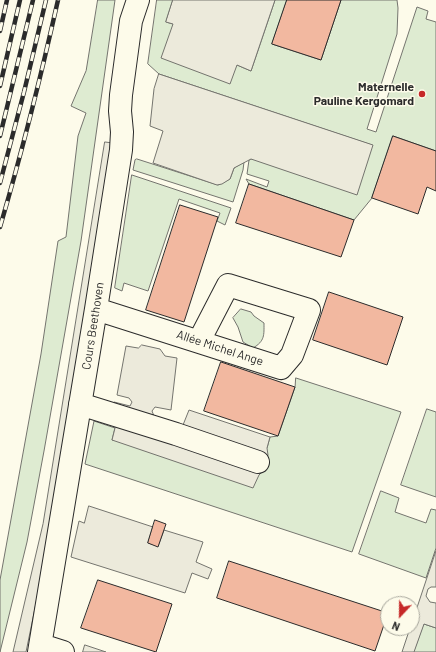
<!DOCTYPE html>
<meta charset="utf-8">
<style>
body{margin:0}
#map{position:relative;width:436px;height:652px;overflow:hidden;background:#fdfbea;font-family:Barlow,sans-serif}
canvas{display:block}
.north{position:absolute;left:380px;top:596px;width:40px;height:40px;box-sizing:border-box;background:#fdfbea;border:1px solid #a9a89e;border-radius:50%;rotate:202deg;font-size:11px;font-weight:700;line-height:16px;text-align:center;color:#2b2b2b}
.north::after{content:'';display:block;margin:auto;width:14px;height:18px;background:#c62828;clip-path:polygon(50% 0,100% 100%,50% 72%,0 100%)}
</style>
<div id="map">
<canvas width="436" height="652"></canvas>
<div class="north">N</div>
</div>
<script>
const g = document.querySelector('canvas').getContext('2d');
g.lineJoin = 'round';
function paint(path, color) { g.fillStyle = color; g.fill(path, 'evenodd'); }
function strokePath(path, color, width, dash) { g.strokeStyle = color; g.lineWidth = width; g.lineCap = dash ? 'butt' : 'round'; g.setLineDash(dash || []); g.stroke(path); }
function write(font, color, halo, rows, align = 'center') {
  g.font = font + ' Barlow,sans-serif'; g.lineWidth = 3; g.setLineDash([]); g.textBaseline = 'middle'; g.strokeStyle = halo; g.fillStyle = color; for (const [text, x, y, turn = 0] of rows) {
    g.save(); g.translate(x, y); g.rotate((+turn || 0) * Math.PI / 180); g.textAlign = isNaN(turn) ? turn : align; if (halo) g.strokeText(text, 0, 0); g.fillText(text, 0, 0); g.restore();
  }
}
const green = new Path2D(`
 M98,0H115L81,241L44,451L27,542L0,652V580L41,354L58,241L66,237L78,136L86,113L71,106L86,71Z
 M157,0H173L166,22L173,24L237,65L251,71L275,0H287L272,44L321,60L341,0H397L398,8L397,34L367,129L376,132L417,7L428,11L426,19L436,22V151L393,136L372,198L354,220L249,184L246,179L267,187L269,181L247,174L249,160L251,159L372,145L159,74L148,64Z
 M137,159L218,185L230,179L234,168L244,162L243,170L233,202L133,170L135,160Z
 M132,175L231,208L225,225L217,221L220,213L179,199L148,291L124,283L122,291L115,288Z
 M241,309L251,312L254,316L264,323C264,335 265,341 253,348L243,342L238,327L233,318Z
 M296,378L401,412L352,552L85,464L94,421L115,428L112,440L267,448L270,437L278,436L295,387Z
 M427,409L436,412V497L401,485Z
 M381,491L399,498L395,512L426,523L431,509L436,510V548L426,578L359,554Z
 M424,624L436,628V652H414Z`);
const parking = new Path2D(`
 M173,0H275L251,71L237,65L230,84L161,58L173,24L166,22Z
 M159,74L373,145L357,195L251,159L234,168L230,179L222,184L217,185L153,163L163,131L150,126L154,89Z
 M105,142L113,143L41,579L26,652H13L43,524Z
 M142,345L160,349L165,356L177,358L171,410L155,407L152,411L154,416L183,425L189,410L270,437L267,448L268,455L263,471L259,475L253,488L112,440L115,428V424L108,421L114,402L130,406L132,402L129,398L117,395L126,346L138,348Z
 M89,506L153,527L148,543L158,546L164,530L203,542L196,562L212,569L208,579L192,573L185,593L71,557L79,521L84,523Z
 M436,551V587H431L428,589L426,596L430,602L436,603V628L424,624L414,652H402L410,628H412V623Z
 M85,645L106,652H83Z`);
const building = new Path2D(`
 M287,0H341L321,60L272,44Z
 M393,136L436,151V191L427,187L418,214L372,198Z
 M249,184L354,220L341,257L236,223Z
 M180,205L218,217L184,322L146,310Z
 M329,292L403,317L387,365L313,340Z
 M221,362L295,387L278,436L204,411Z
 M155,520L166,524L158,547L148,543Z
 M229,561L388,613L375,651L217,598Z
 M98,580L172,604L156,652L81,628Z`);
const minor = new Path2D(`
 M96,309L281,368L292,355L309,310L228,285L199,341
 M80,404L176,434L258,462
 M41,645L63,652
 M39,652L96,309L121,150L122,132L120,111L121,95L131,21L138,0`);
const rail = new Path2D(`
 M0,31L7,0
 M0,86L20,0
 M0,136L33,0
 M0,183L24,92L46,0
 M0,227C22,152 41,76 58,0`);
const markers = [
 [422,94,4,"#c62828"]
];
const poiNames = [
 ["Maternelle",414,87],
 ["Pauline Kergomard",414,101]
];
const streetNames = [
 ["Cours Beethoven",93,326,-81],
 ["Allée Michel Ange",220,348,18]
];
paint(green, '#deebd1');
strokePath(green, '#74746e', 1);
paint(parking, '#eceadb');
strokePath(parking, '#74746e', 1);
paint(building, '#f2b8a0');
strokePath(building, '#2b2b2b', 1);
strokePath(minor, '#2b2b2b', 24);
strokePath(minor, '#fdfbea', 22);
strokePath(rail, '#2b2b2b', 4.5);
strokePath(rail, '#fdfbea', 3, [9]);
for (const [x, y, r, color] of markers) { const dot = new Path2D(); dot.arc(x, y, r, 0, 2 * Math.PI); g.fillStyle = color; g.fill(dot); strokePath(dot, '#fdfbea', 1.5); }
write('bold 12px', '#2b2b2b', '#fdfbea', poiNames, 'right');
write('12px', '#2b2b2b', '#fdfbea', streetNames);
</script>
